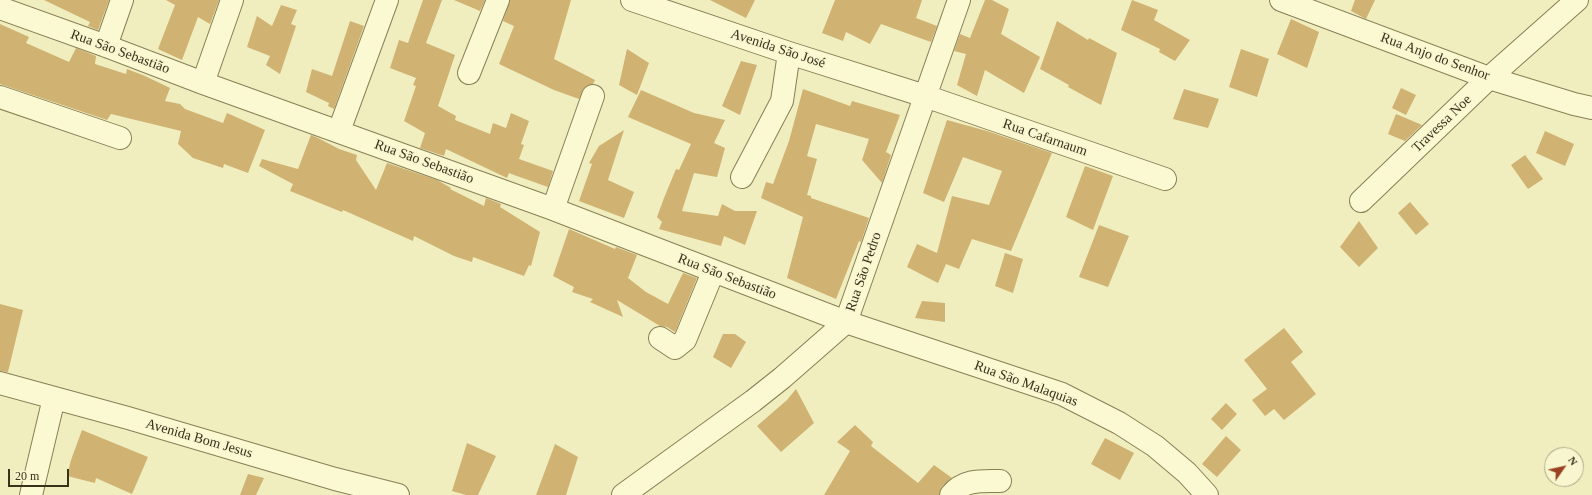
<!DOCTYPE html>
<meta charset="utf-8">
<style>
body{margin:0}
#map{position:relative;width:1592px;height:495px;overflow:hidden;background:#f0eebf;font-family:Georgia,serif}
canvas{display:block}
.north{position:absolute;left:1544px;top:447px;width:40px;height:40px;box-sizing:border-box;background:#f7f6cf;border:1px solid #aba787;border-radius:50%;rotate:56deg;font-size:11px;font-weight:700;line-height:16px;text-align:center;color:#38311c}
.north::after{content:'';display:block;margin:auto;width:14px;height:18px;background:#9b4223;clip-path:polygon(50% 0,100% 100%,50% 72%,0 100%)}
.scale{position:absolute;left:8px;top:469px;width:61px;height:18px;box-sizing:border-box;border:2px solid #38311c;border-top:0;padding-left:5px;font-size:12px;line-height:14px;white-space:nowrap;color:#38311c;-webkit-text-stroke:3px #f7f6cf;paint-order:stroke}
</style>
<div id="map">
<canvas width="1592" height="495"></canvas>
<div class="north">N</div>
<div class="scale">20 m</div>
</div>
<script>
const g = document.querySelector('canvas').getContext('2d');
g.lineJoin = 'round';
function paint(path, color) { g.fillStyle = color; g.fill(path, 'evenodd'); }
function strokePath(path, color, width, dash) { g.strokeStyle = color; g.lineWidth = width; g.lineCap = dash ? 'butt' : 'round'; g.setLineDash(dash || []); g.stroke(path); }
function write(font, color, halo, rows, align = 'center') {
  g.font = font + ' Georgia,serif'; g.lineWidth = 3; g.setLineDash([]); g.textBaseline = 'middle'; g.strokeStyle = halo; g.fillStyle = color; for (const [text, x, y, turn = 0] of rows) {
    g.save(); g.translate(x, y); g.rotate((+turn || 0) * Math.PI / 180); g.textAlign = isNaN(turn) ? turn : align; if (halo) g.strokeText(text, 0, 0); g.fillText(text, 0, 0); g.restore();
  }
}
const building = new Path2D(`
 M44,0H109L98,30L88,26L90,22Z
 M166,0H219L210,24L198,17L182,60L158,49L175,5Z
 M423,0H442L426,43L455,55L438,106L456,116L455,120L490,134L493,123L506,128L511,113L529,121L521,144L524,145L519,159L553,171L548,187L514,175L509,173L507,178L446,149L444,156L420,148L425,133L404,121L416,86L413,85L416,78L390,68L399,40L408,43Z
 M454,0H485L480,11Z
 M510,0H571L554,59L595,80L593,84L585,87L579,99L554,90L499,64L514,26L503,21Z
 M710,0H755L746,18Z
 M835,0H922L916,18L937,26L931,42L881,24L870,44L846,32L843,41L822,33Z
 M985,0H992L1009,9L1001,34L1040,57L1024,93L985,70L977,96L957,85L966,54L954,51L960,34L970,38Z
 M1132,0L1158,10L1154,20L1190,40L1175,61L1159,52L1160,49L1121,30Z
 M1355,0H1375L1366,19L1351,11Z
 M281,5L297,10L291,24L296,26L280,74L266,65L270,56L247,47L257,16L272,26Z
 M1291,19L1319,32L1307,68L1277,54Z
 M350,21L364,26L334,109L328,106L329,103L306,92L312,69L332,76Z
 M1057,21L1088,40L1089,38L1117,53L1101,105L1068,87L1069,85L1040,69Z
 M0,24L29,37L26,43L69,62L76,48L96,56L95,64L126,74L127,69L145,76L170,88L165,101L180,104L185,109L223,123L227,113L265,130L248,173L224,164L223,168L193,158L178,144L181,131L111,114L107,120L0,84Z
 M627,49L649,63L637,95L619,85Z
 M1241,49L1269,59L1257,97L1229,87Z
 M741,61L757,65L740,115L722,106Z
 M1401,88L1416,95L1406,115L1392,108Z
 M803,89L850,106L852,101L900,115L886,152L891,155L882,183L862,160L869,139L816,124L807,156L817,159L807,195L811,196V198L869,218L861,242L859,241L836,299L787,278L803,217L761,198L766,182L773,184L789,141Z
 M1184,89L1219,99L1208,128L1173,119Z
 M641,90L694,113L725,120L714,143L725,148L717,177L694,173L682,211L718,216L722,204L735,211H757L745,245L724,236L721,246L659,229L662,222L657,217L664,198L676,169L679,170L691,144L628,117Z
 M1396,114L1422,125L1405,141L1388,134Z
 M947,120L987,131L1052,153L1011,251L972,239L959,269L946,264L938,283L907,267L917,244L937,253L952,196L989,205L1002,171L963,157L944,202L923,193Z
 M624,130L608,180L634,192L624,218L579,201L592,164L589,163L599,146Z
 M1545,131L1574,144L1565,166L1536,153Z
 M311,135L320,139L339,149L357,155L356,160L376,190L387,163L437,180L451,188L450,189L484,206L486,198L501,204L500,207L540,232L531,266L529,265L524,276L473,257L472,262L454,256L414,236L413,241L343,210L342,212L290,191L293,184L259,166L262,159L298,169Z
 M1525,155L1543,179L1528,189L1511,165Z
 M1085,166L1113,176L1093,230L1066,217Z
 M1410,202L1429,224L1416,235L1398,213Z
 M1359,221L1378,248L1359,267L1340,247Z
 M1099,225L1129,236L1108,287L1079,277Z
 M569,229L615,249L616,247L637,255L628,278L646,292L668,304L683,273L697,278L675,332L667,327L660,326L617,300L623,317L590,302L593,299L572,292L574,287L553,276Z
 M1005,253L1023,259L1013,293L995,286Z
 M922,301L945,303V322L915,318Z
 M0,304L23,310L8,372L0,371Z
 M1284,328L1303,352L1291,362L1316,394L1284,420L1274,409L1265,416L1252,400L1267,389L1244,360Z
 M723,334H735L746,342L731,368L713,357Z
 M796,389L814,423L781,452L757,426L787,400Z
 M1226,403L1237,414L1222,430L1211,419Z
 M855,425L873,442L871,446L918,483L934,465L952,478L942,487L939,495H824L850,451L837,442Z
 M82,430L148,457L132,494L96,478L95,483L67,476L71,460Z
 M1226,436L1241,450L1217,477L1202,464Z
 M1105,438L1134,453L1120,480L1091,464Z
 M467,443L496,456L478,495H466L452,491Z
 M555,444L578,457L566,495H536Z
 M248,474L264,478L256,495H240Z`);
const minor = new Path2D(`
 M632,0L789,53L925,96L1165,179
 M1281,0L1489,78L1574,104L1592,108
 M0,8L106,46L203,83L553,209L846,322L1062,394L1119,423L1155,446L1187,473L1207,495
 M106,46L122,0
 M469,73L498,0
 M203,83L232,0
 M0,97L120,138
 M339,131L387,0
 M742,177L782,101L789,53
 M1361,201L1489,78L1577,0
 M553,209L593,96
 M660,338L675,348L685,340L713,272
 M0,383L128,418L335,479L398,495
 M31,495L54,398
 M623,495L753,401L782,378L846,322L959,0
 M951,495C964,479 982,481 1000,481`);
const streetNames = [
 ["Avenida São José",778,49,18],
 ["Rua São Sebastião",120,52,20],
 ["Rua Anjo do Senhor",1435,57,20],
 ["Travessa Noe",1442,124,-44],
 ["Rua Cafarnaum",1045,138,19],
 ["Rua São Sebastião",424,162,20],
 ["Rua São Pedro",864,272,-71],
 ["Rua São Sebastião",727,277,21],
 ["Rua São Malaquias",1026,384,20],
 ["Avenida Bom Jesus",199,439,16]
];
paint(building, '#d0b272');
strokePath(minor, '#897f56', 24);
strokePath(minor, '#faf9d2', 22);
write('14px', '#38311c', '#f7f6cf', streetNames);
</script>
